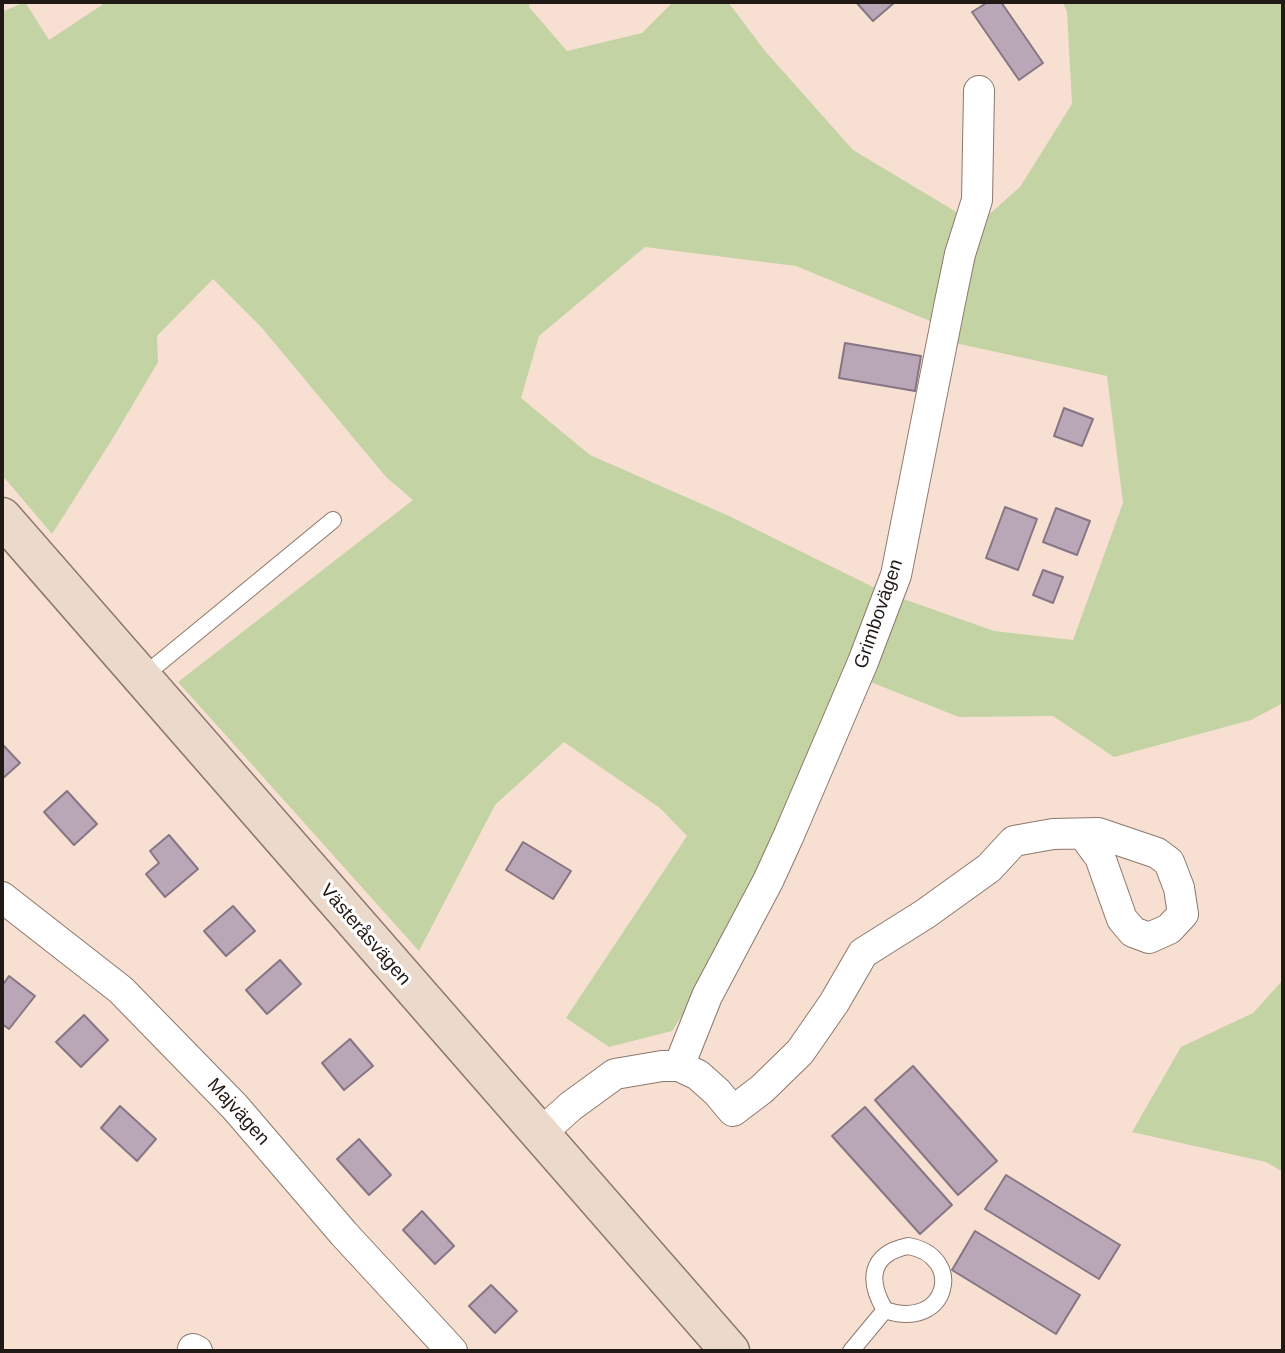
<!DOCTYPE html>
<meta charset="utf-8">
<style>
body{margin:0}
#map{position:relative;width:1285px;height:1353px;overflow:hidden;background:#f7dfd2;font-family:Arial,sans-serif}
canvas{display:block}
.frame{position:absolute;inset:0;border:4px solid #211915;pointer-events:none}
</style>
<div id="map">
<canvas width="1285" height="1353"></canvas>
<div class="frame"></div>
</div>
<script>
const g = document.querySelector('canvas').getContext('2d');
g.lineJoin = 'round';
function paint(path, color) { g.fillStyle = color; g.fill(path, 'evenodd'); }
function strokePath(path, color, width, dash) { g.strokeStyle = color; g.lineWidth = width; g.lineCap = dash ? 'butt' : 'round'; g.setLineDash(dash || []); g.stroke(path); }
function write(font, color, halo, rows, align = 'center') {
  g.font = font + ' Arial,sans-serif'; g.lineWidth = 6; g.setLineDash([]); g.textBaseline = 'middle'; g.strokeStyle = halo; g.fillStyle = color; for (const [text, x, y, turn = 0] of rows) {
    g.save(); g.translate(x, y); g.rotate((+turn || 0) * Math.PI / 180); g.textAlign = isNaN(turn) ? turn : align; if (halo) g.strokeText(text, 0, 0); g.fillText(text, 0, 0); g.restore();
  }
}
const green = new Path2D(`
 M25,2L49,40L102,5L104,2H530L529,7L567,51L642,33L673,2H728L765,51L853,150L963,216L935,323L796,266L645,247L539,336L521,398L590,455L729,516L877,589L847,686L712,969L672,1031L609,1047L566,1018L687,836L660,808L564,742L495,805L419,951L178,682L413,500L386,477L262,328L213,279L157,336L158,362L113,438L52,534L2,475V12Z
 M1063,2H1283V703L1251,720L1114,757L1053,716L959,717L868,681L895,596L994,631L1073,640L1123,503L1107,376L955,343L976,226L1020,187L1072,104L1067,12Z
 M1283,980V1172L1266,1162L1132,1132L1181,1047L1253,1013Z`);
const building = new Path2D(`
 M856,2H895L873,21Z
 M988,2H1001L1043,63L1019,80L972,12Z
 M845,343L921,356L915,391L839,378Z
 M1064,408L1093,419L1082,446L1054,436Z
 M1005,507L1037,519L1018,570L986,558Z
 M1056,508L1090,521L1077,555L1043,542Z
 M1043,570L1063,577L1053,603L1033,595Z
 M2,744L20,763L2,779Z
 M67,791L97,824L74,845L44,812Z
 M169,835L198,869L165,897L146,874L159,863L150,851Z
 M523,842L571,871L553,899L506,870Z
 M233,906L255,931L226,956L204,931Z
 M280,960L301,984L267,1014L246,990Z
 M9,976L35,996L9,1029L2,1024V986Z
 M84,1015L108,1040L81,1067L56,1042Z
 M350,1039L373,1066L344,1090L322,1063Z
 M913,1066L997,1161L958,1195L875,1100Z
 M120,1106L156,1139L137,1161L101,1128Z
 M865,1107L952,1205L920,1234L832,1136Z
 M359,1139L391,1175L369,1195L337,1159Z
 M1006,1175L1120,1245L1099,1279L985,1209Z
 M422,1211L454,1246L435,1264L403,1230Z
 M975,1231L1080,1295L1056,1334L952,1270Z
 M491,1285L517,1311L495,1333L469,1306Z`);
const lane = new Path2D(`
 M141,678L333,520
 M908,1246C966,1256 948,1332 885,1310C867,1280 870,1254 908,1246Z
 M851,1351L885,1310`);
const street = new Path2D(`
 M2,897L121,990L235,1107L344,1234L452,1351
 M679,1066L707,996L768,881L789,835L863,662L896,575L950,302L960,254L977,200L979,91
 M540,1134L571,1106L615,1074L662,1066H679L698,1075L717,1092L733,1111L762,1089L800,1052L834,1003L863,953L925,914L989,868L1014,841L1053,834L1098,833L1157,853L1169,862L1179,888L1183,914L1169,929L1149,938L1133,932L1122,919L1100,857L1083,834
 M193,1349L197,1351`);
const secondary = new Path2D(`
 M2,517L730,1351`);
const streetNames = [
 ["Grimbovägen",879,614,-71],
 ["Västeråsvägen",365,935,49],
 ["Majvägen",238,1112,48]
];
paint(green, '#c3d3a3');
paint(building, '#b9a6b6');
strokePath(building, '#867584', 2);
strokePath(lane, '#8d786c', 18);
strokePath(street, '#8d786c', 32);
strokePath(secondary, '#8d786c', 41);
strokePath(lane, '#fff', 16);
strokePath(street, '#fff', 30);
strokePath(secondary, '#ebdacb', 38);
write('19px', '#211915', '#fff', streetNames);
</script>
